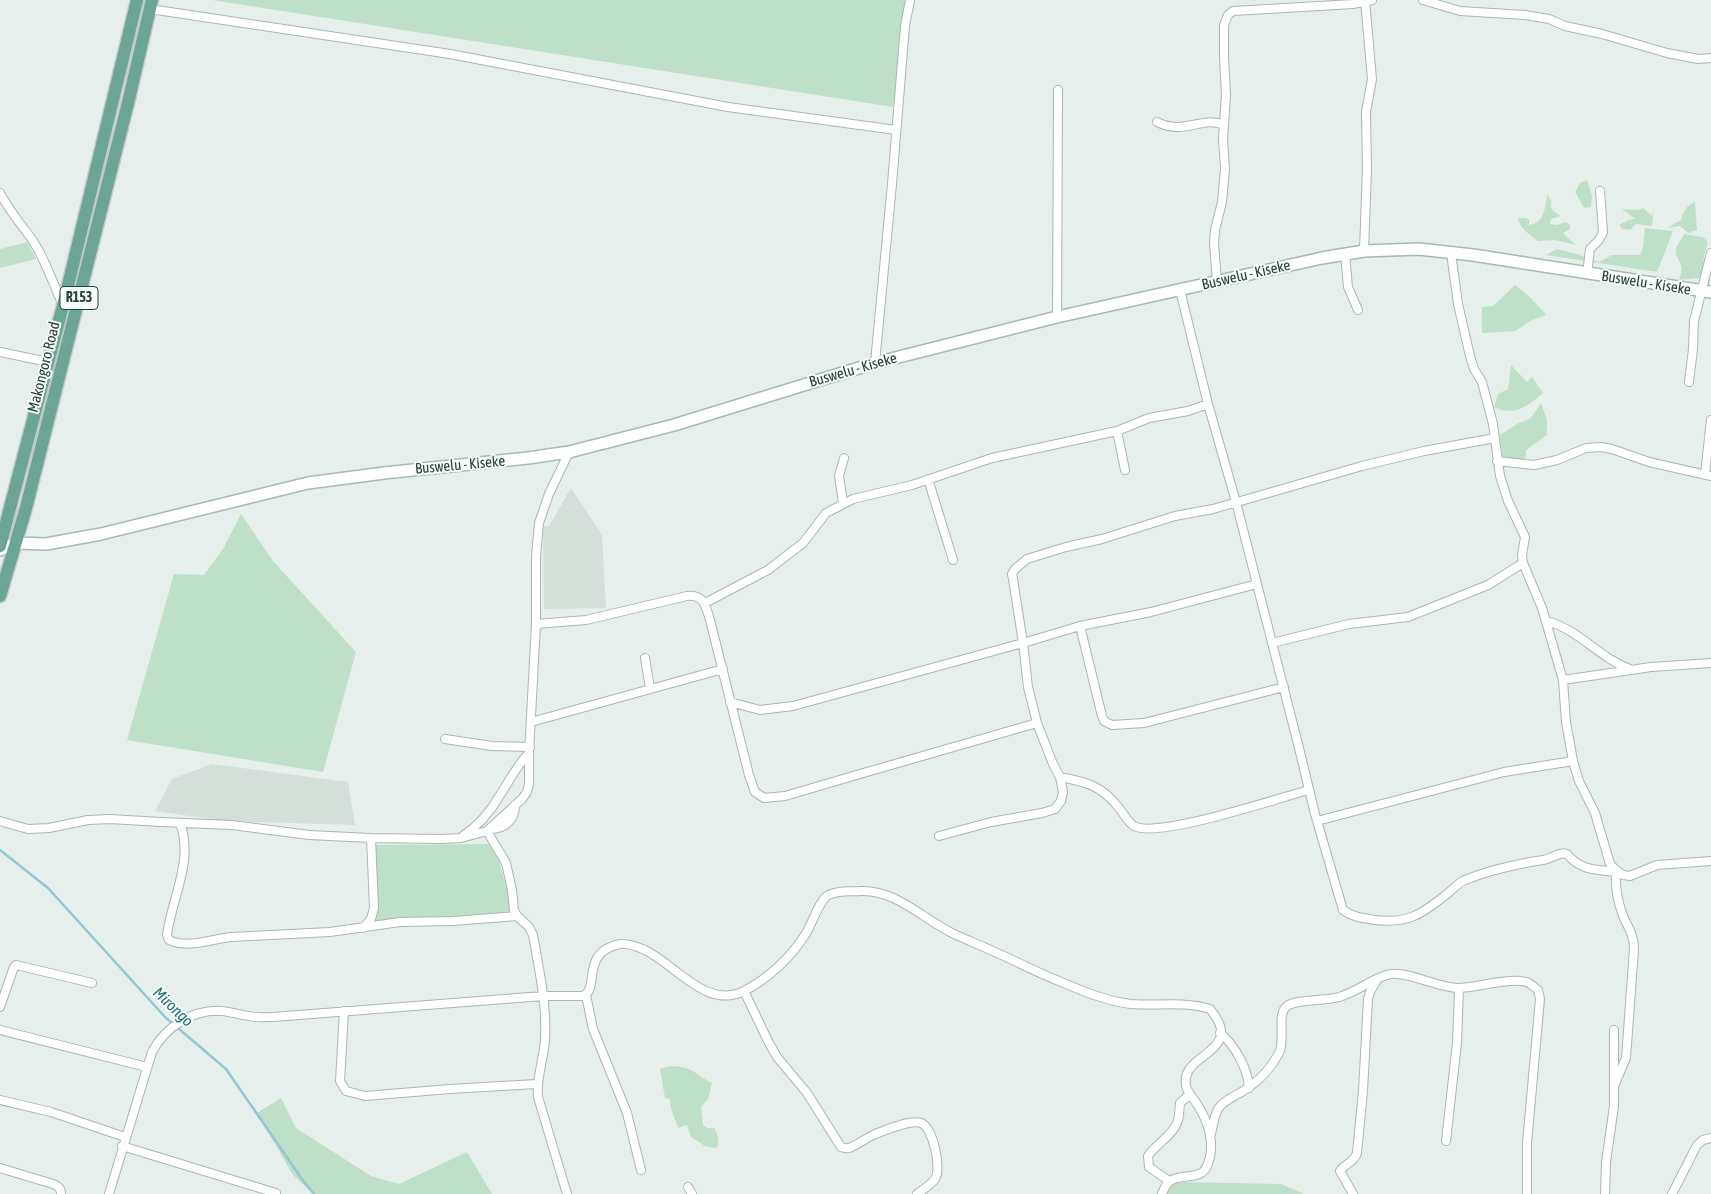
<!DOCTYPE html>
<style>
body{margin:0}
canvas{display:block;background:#e6efeb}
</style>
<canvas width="1711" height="1194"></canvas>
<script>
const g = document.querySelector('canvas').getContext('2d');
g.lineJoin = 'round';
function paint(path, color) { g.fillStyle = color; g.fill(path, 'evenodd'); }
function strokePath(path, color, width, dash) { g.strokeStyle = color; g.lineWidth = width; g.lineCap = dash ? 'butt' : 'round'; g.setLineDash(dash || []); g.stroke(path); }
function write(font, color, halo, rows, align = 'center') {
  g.font = font + ' "Asap Condensed",sans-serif'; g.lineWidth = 4; g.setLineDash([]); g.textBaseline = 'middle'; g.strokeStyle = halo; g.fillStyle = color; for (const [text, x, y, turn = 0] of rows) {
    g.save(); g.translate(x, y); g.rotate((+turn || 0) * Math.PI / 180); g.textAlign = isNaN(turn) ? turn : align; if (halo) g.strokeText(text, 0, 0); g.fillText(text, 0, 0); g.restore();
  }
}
const built = new Path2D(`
 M571,488L602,535L606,608L544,609L543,526H549Z
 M212,764L348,782L355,825L224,821L155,811L172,779Z`);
const green = new Path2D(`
 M212,0H908L893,107Z
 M1587,180L1592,196L1591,207L1584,208L1575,192L1580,183Z
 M1547,194L1551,200C1549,209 1554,212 1561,216L1551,219L1550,224L1557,225L1566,222L1570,225V229L1563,233L1576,245L1555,240L1538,241C1530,235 1519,228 1518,218H1526L1529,220V225C1544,224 1546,206 1547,194Z
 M1695,202L1697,230L1688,233L1680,226L1667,228L1681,220C1683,211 1687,205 1695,202Z
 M1654,205L1652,226L1636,224L1630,230L1622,229L1619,225L1628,220L1635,219L1622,209L1638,210L1643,208L1652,216Z
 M1645,228L1673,231L1657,272L1546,255L1557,249L1577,254L1599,262L1612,255H1640L1643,247Z
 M1684,234L1703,237L1708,242C1703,259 1700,268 1711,283L1700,278L1679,280C1684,265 1681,267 1676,254V248Z
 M27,242L36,259L0,268V249Z
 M1515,285L1531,298L1546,315L1530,321L1515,331L1482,333V307L1493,306Z
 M1511,365L1527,382L1532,377L1543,393C1528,406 1514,417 1494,407L1498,394L1508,389Z
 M1541,403L1547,420V435L1526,450L1525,461L1503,460L1500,435L1517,424L1531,418Z
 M241,514L273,561L356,652L323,772L127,740L174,574L204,575L223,549Z
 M494,844L515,917L373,923L370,845Z
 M670,1066C694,1067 693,1073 712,1083L708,1099L701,1107L703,1125L707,1128H714C717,1130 719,1142 718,1146L715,1148L705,1146L691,1137L687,1125L678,1128C675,1118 670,1110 670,1099L665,1098L660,1069Z
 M281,1098L296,1128L371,1176L399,1184L467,1152L492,1194H314L293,1175L257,1113Z
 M1175,1182L1281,1184L1304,1194H1166Z`);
const stream = new Path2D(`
 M0,850L48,888L165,1017L226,1069L304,1182L314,1194`);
const street = new Path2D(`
 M1423,0L1460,11L1525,15L1549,19L1565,26L1602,34L1667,53L1698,59L1711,58
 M150,9L450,54L728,107L896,130
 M1157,122C1185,136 1202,115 1224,125
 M0,193C9,211 22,225 33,241C46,261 53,284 63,305
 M1364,251L1367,169L1366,112L1372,79L1365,0
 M1451,253L1458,304L1470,356L1474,369L1482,382L1493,424L1500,476L1508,501L1525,537L1522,555L1523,563L1542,608L1563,680L1566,722L1573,761L1579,781L1595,813L1610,864L1616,870L1623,875L1630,876L1657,865L1711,861
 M1345,254L1348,287L1358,310
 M1587,274L1590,249L1599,240L1603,232L1600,191
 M1217,282L1214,243L1215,230L1222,202L1225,169L1223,139L1226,95L1224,58V25L1228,15L1233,11L1353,4L1372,0
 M1180,290L1208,404L1236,502L1299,748L1315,814L1343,910C1352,917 1363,918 1375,920C1408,924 1422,914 1447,894C1453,889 1458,883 1465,880C1490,870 1517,864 1543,860C1552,859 1559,851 1567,854C1581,871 1595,869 1616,872
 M1057,317L1058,90
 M0,352L48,362
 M875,363L892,184L905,26L910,0
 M1689,382L1693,349L1694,321L1711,253
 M1117,431L1125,470
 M1497,461L1534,465L1557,460L1586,448L1601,447L1612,449L1649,462L1711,476
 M1705,474L1711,420
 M928,479L953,560
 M843,503L839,476L844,458
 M705,603L768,570L803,543L826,513L853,499L912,485L992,458L1117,431L1149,418L1188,411L1208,404
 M1546,621C1579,629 1599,658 1630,669
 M536,624L586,620L687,596C704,594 706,607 710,620L749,775L755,792L764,798L785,796L860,774L1037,723
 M1080,626L1102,716L1104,721L1112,725L1144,723L1284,687
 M1272,643L1349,624L1408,617L1488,585L1523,563
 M645,658L650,688
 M1563,680L1651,667L1711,663
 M730,702L760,710L793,706L1023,643L1080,626L1151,612L1257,584
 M531,722L723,669
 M445,739L492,746L530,747
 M1060,777C1087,782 1102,786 1119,808C1124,814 1127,821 1134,826C1157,839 1278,798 1309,790
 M0,821L28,829L49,828L88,820L110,819L161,822L232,825L309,835L371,838L442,839L461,838L487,831L522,799L527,792L529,784V753L536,624V556L539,523L549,494L569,452
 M1317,821L1504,772L1573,761
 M180,823C194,861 172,897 167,935L169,940C188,949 211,939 231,937L330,932L400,922L453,921L517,916
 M490,829C505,829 515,820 515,805
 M487,831L506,863L512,890L514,910L517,916L529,927L533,935C539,969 547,1005 545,1039C544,1059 536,1077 538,1097L567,1194
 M463,836C478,826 491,811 500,795C510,780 517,765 529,753
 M939,836L991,822L1042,813L1055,809L1061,801L1063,792L1060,777L1053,764L1037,723L1028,687L1023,643L1013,579L1012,574L1015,569L1027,559L1066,547L1102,539L1175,516L1213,509L1362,466L1424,451L1495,438
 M363,928L371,919L374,908L371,838
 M744,991L769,1043L777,1057L807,1093L841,1147C845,1148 845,1149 849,1148C857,1145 865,1139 873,1135C883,1131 911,1119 921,1123C933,1127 942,1169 935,1179C931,1185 922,1190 917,1194
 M586,995L593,1029L627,1113L641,1170
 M0,1007L14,967L16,965L92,983
 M344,1011L340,1081L346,1091L365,1096L450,1089L536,1084
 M0,1030L147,1067
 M1220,1033C1235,1045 1248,1069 1249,1088
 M1614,1086L1626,1058L1634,949C1634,933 1627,927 1622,913C1617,899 1615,885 1616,870
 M0,1100L51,1112L125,1137
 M1211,1134C1213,1126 1214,1116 1218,1109C1224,1099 1241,1094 1249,1087C1261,1079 1272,1066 1279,1053C1286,1040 1276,1014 1287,1006C1296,999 1326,1001 1339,997C1355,993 1376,976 1391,974C1410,972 1436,987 1458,988C1476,988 1514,976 1529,983C1532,985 1535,988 1538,990L1540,999L1527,1143V1194
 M1446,1141L1457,1043L1459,988
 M122,1146L276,1193
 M0,1168L53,1184C58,1186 61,1188 61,1194
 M1169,1181L1149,1167L1148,1156C1156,1144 1172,1136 1177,1123C1180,1117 1179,1110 1180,1103L1189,1095
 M688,1187L692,1194
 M109,1194L152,1052C165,1027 193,1009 222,1011C232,1012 240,1015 249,1016C257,1018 265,1017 273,1017L543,996H582C601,991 579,952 620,944C629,943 638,947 645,950C676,965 707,1010 744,991C768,979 791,957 805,935C811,926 820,900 827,896C836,890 851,892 861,891C896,890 922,918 952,933C967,940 982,946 997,953C1018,962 1038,973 1059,981C1082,991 1106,1001 1131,1004C1157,1006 1185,1001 1210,1009C1244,1049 1190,1053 1186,1077C1184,1090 1191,1095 1197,1104C1209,1122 1216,1146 1207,1166C1201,1181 1181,1173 1170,1181C1165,1184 1164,1190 1162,1194
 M1353,1194L1340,1171C1344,1164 1354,1163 1357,1153L1363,1091L1368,999L1370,992L1377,980
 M1605,1194L1606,1162L1614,1106V1030
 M1672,1194L1697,1145L1703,1140L1711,1138`);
const secondary = new Path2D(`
 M0,550L17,543L46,544L101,534L308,483L384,473L528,458L569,452L674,425L875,363L1057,317L1322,258L1364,251L1419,249L1473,255L1711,292`);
const primary = new Path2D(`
 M0,546L65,298L137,0
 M0,596L26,508L128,103L152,0`);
const shields = [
 [79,298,38]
];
const shieldNames = [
 ["R153",79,298]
];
const streetNames = [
 ["Buswelu - Kiseke",1246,275,-13],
 ["Buswelu - Kiseke",1646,283,9],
 ["Makongoro Road",44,367,-76],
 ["Buswelu - Kiseke",853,370,-16],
 ["Buswelu - Kiseke",460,465,-5]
];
const waterNames = [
 ["Mirongo",173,1007,44]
];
paint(built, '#d4dfda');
paint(green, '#bfe0c8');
strokePath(stream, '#8ec9d4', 2.5);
strokePath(street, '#a8b8b2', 10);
strokePath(secondary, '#a4bbb3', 14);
strokePath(primary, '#c2cac8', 15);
strokePath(street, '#fff', 8);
strokePath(secondary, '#fff', 11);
strokePath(primary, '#6aa596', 12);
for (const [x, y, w] of shields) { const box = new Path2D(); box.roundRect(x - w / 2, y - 11.5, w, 23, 4); g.fillStyle = '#f7fbf9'; g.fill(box); strokePath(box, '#24423a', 1); }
write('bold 14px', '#24423a', null, shieldNames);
write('15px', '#24423a', '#f7fbf9', streetNames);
write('italic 16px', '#1c6f80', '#f7fbf9', waterNames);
</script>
